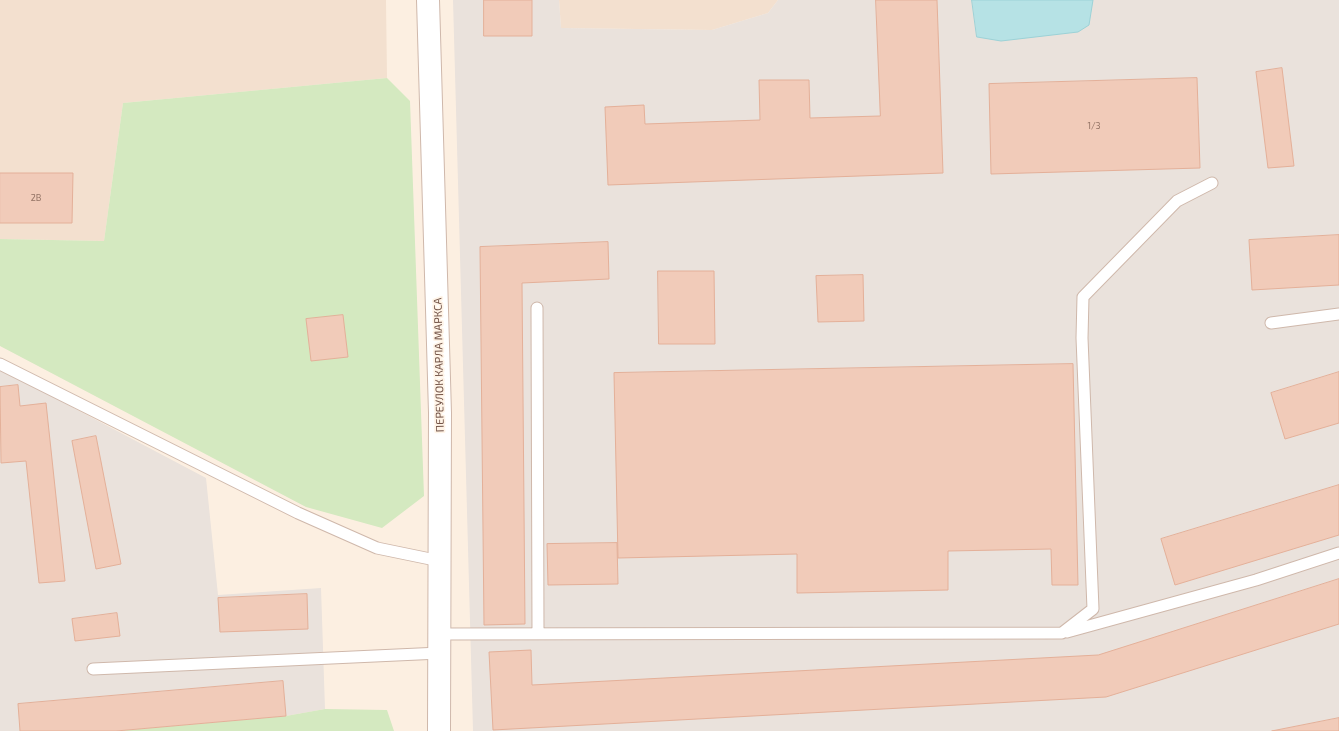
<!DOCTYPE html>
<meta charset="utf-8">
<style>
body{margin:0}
canvas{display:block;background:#fcefe1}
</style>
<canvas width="1339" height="731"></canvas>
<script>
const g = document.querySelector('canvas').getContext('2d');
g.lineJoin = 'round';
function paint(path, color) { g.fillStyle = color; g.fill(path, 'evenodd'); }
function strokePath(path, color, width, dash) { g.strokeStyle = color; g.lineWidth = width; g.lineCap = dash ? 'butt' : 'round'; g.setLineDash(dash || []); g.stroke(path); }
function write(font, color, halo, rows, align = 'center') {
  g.font = font + ' "Exo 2",sans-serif'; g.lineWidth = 3.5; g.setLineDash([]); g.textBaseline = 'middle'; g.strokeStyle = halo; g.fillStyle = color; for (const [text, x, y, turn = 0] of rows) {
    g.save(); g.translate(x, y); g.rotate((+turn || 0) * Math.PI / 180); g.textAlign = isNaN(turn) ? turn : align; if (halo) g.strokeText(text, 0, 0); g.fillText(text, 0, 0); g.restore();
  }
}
const residential = new Path2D(`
 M0,0H386L387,78L123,103L104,241L0,239Z
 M559,0H778L768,13L712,30L561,28Z`);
const industrial = new Path2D(`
 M453,0H559L561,28L712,30L768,13L778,0H1339V731H473Z
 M0,369L206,478L218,595L321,588L325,709L286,716L116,731H0Z`);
const green = new Path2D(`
 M387,78L410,101L424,496L382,528L306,507L0,346V239L104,241L123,103Z
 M325,709L387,710L394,731H116L286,716Z`);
const water = new Path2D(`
 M972,0H1093L1089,25L1078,32L1001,41L977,37Z`);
const building = new Path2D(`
 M484,0H532V36H484Z
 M876,0H937L943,173L608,185L605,107L644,105L645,124L760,120L759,80H809L810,118L880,116Z
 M1282,68L1294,166L1268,168L1256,72Z
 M1197,78L1200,168L991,174L989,84Z
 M0,173H73L72,223H0Z
 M1339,235V285L1252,290L1249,240Z
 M608,242L609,279L522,283L525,624L484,625L480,247Z
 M658,271H714L715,344H659Z
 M863,275L864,321L818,322L816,276Z
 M343,315L348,357L311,361L306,319Z
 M1073,364L1078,585H1052L1051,549L948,551V590L797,593V554L618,558L614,373Z
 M1339,372V423L1285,439L1271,393Z
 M18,385L20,406L46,403L65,581L39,583L26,461L1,463L0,387Z
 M96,436L121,564L96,569L72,441Z
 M1339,485V535L1175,585L1161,539Z
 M617,543L618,584L548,585L547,544Z
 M1339,579V624L1106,697L493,730L489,652L531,650L532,685L1098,655Z
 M307,594L308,629L220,632L218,598Z
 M117,613L120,636L75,641L72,619Z
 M283,681L286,716L116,731H20L18,704Z
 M1339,718V731H1272Z`);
const service = new Path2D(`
 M537,308L538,634
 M1271,323L1339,314
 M0,364L298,513L377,548L440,561
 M1067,632L1256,580L1339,553
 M439,634L1062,633L1093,609L1082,338L1083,297L1177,201L1212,183
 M93,669L440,653`);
const minor = new Path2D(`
 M428,0L440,413L439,731`);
const numberNames = [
 ["1/3",1094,126],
 ["2В",36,198]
];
const streetNames = [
 ["ПЕРЕУЛОК КАРЛА МАРКСА",439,365,-91]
];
paint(residential, '#f3e0cf');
paint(industrial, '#eae2dc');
paint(green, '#d4e9c0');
paint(water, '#b6e2e5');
strokePath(water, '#9cd2d7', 1);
paint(building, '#f1cbb9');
strokePath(building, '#e4b099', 1);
strokePath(service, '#cfb8ab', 13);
strokePath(minor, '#cfb8ab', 24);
strokePath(service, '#fff', 11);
strokePath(minor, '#fff', 22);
write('9px', '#927264', null, numberNames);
write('11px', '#735448', '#fff4e7', streetNames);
</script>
